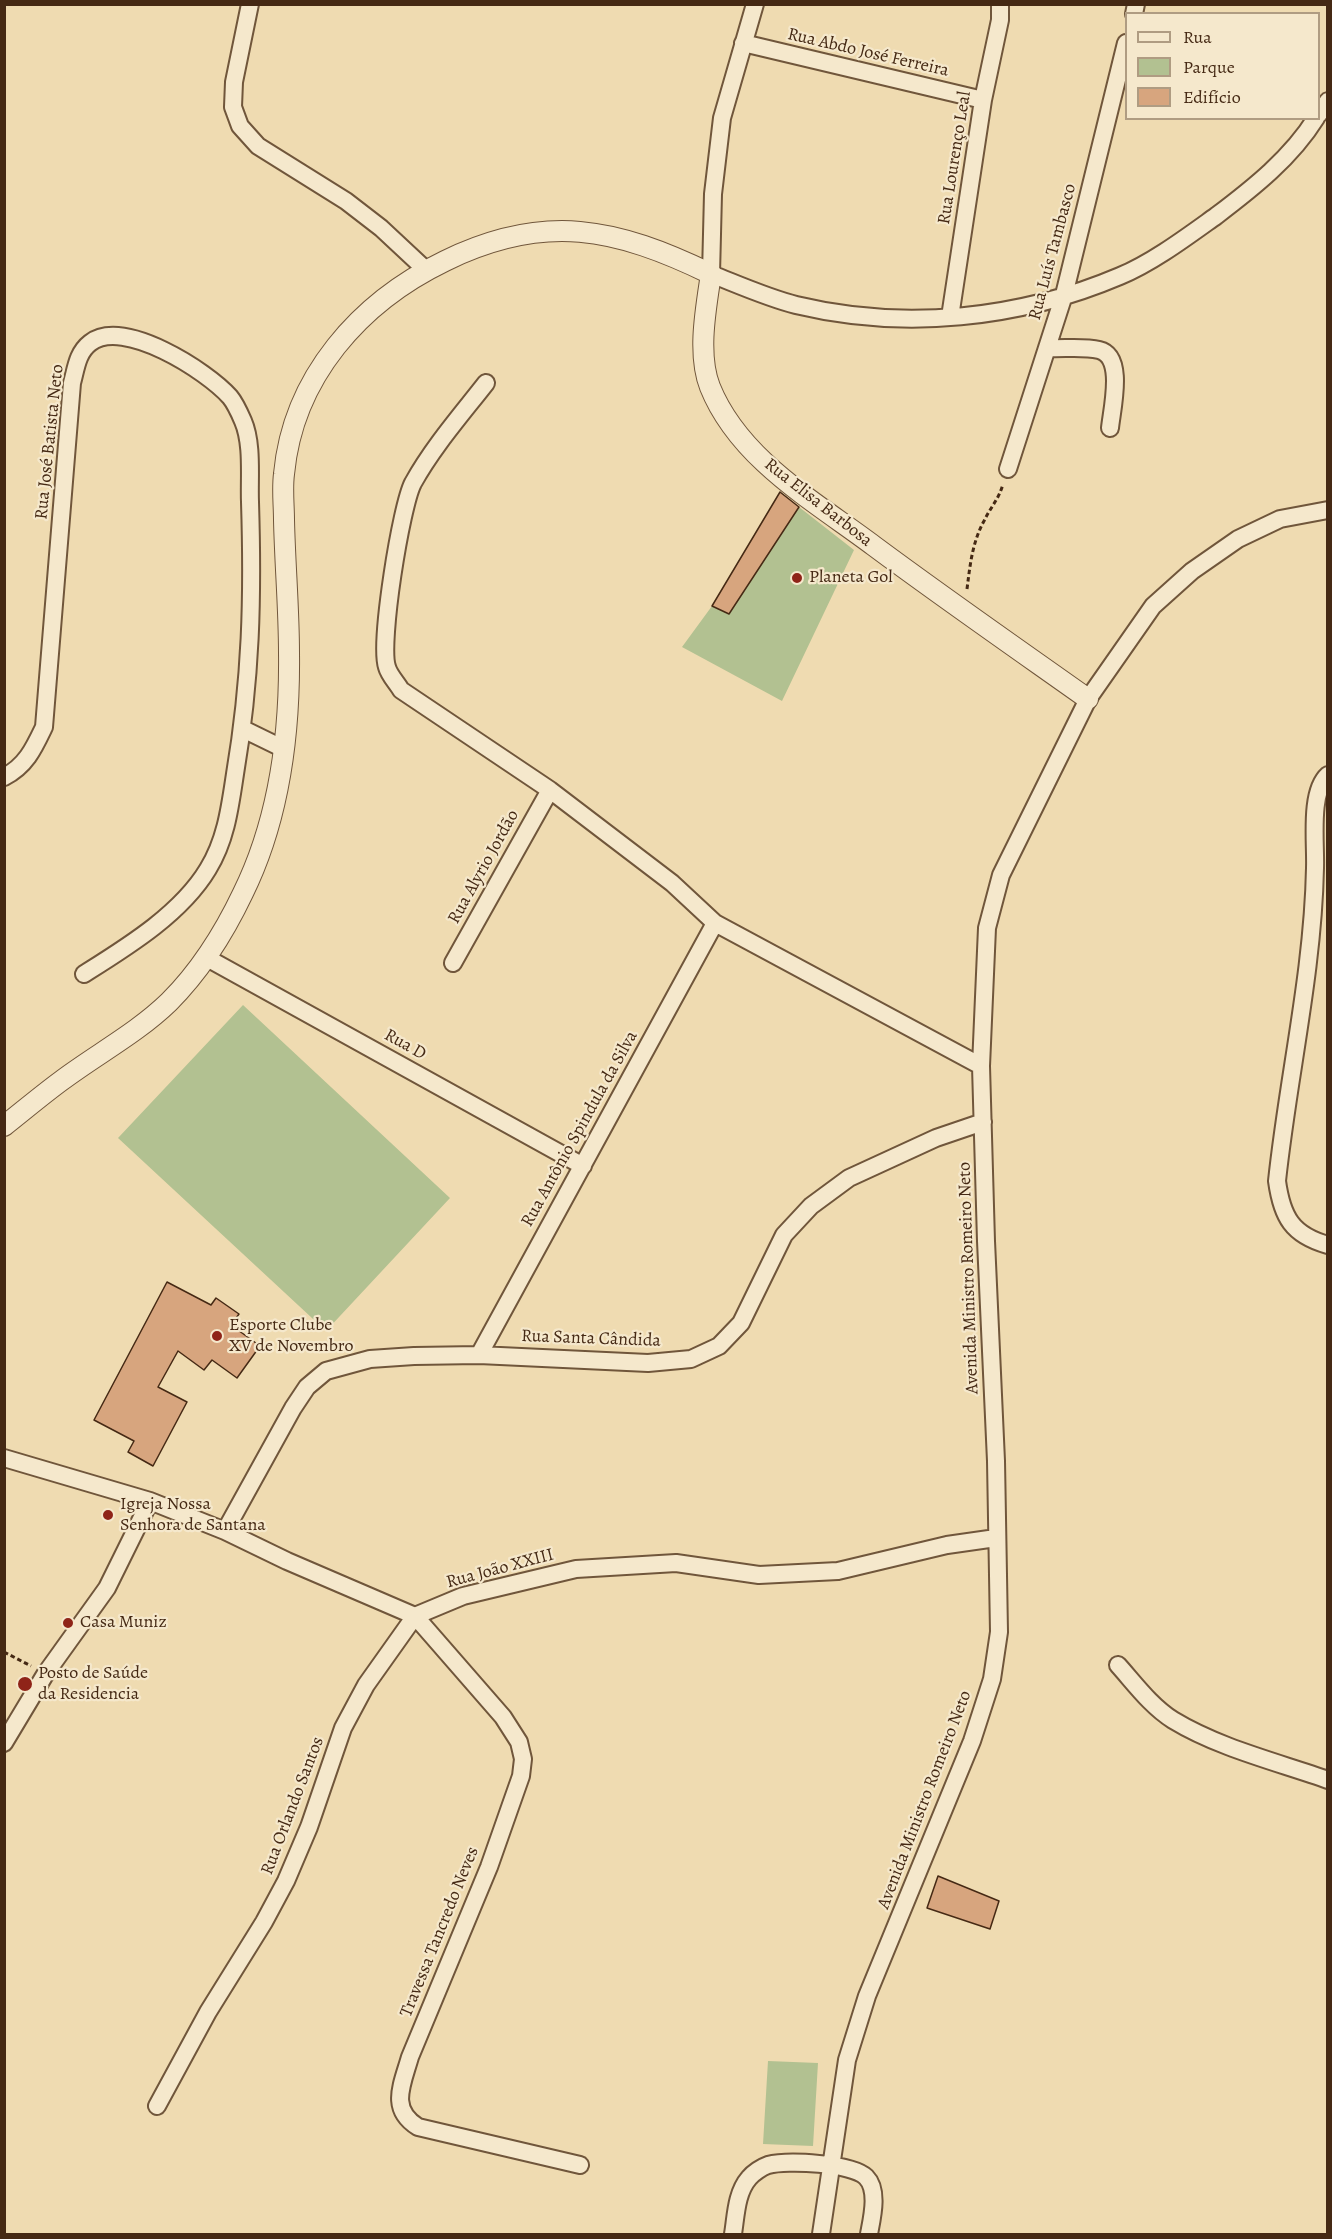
<!DOCTYPE html>
<meta charset="utf-8">
<style>
body{margin:0}
#map{position:relative;width:1332px;height:2239px;overflow:hidden;background:#efdbb1;font-family:Alegreya,serif}
canvas{display:block}
.frame{position:absolute;inset:0;border:6px solid #452914;pointer-events:none}
.legend{position:absolute;left:1125px;top:12px;width:195px;height:108px;box-sizing:border-box;background:#f5e8cc;border:2px solid #af9c82;margin:0;padding:8px 10px;list-style:none;font-size:18px;color:#452914}
.legend li{display:flex;align-items:center;gap:12px;height:30px}
.legend b{width:30px;border:2px solid #af9c82}
</style>
<div id="map">
<canvas width="1332" height="2239"></canvas>
<div class="frame"></div>
<ul class="legend">
<li><b style="height:8px;background:#f5e8cc"></b>Rua</li>
<li><b style="height:16px;background:#b2c191"></b>Parque</li>
<li><b style="height:16px;background:#d7a57e"></b>Edifício</li>
</ul>
</div>
<script>
const g = document.querySelector('canvas').getContext('2d');
g.lineJoin = 'round';
function paint(path, color) { g.fillStyle = color; g.fill(path, 'evenodd'); }
function strokePath(path, color, width, dash) { g.strokeStyle = color; g.lineWidth = width; g.lineCap = dash ? 'butt' : 'round'; g.setLineDash(dash || []); g.stroke(path); }
function write(font, color, halo, rows, align = 'center') {
  g.font = font + ' Alegreya,serif'; g.lineWidth = 4.5; g.setLineDash([]); g.textBaseline = 'middle'; g.strokeStyle = halo; g.fillStyle = color; for (const [text, x, y, turn = 0] of rows) {
    g.save(); g.translate(x, y); g.rotate((+turn || 0) * Math.PI / 180); g.textAlign = isNaN(turn) ? turn : align; if (halo) g.strokeText(text, 0, 0); g.fillText(text, 0, 0); g.restore();
  }
}
const green = new Path2D(`
 M799,507L854,550L782,701L682,647L712,606L729,614Z
 M243,1005L450,1198L326,1331L118,1138Z
 M768,2061L818,2063L813,2146L763,2144Z`);
const building = new Path2D(`
 M780,492L799,507L729,614L712,606Z
 M167,1282L211,1305L216,1298L239,1314L231,1325L260,1346L237,1378L212,1360L204,1370L178,1351L158,1387L187,1402L153,1466L128,1452L134,1441L94,1420Z
 M938,1876L999,1901L990,1929L927,1908Z`);
const path = new Path2D(`
 M967,589C970,566 972,543 984,521C990,508 999,499 1003,484
 M4,1652L31,1666`);
const minor = new Path2D(`
 M250,4L234,82L233,107L240,126L258,146L346,201L381,228L426,270
 M755,4L722,118L713,194L711,274C739,285 768,298 796,305C904,331 1019,319 1120,276C1152,263 1188,236 1216,216C1253,188 1291,158 1316,118
 M1134,14L1136,4
 M743,43L983,100
 M1318,115L1328,101
 M950,317L983,100L1000,20V4
 M1047,348C1063,349 1083,346 1099,350C1125,356 1112,408 1110,428
 M486,383C461,415 433,447 413,483C401,506 379,643 387,667C389,675 397,683 401,690L550,790L672,883L715,923L981,1066
 M1008,469L1064,295L1126,43
 M243,729L284,749
 M1328,775C1309,792 1316,843 1315,868C1313,973 1288,1077 1277,1181C1282,1217 1292,1235 1328,1245
 M4,777C26,766 34,748 44,727L72,383C76,369 77,353 90,343C123,317 207,371 230,397C235,403 240,414 243,421C253,444 249,478 250,502C253,598 251,679 235,774C230,807 226,840 208,869C181,914 127,947 84,974
 M207,958L583,1166
 M453,963L550,790
 M479,1355L715,923
 M4,1458L150,1501L225,1531L287,1561L415,1616L463,1596L576,1569L676,1563L759,1575L838,1571L947,1545L996,1538
 M225,1531L293,1408L307,1387L326,1371L370,1359L414,1356L479,1355L648,1363L691,1359L719,1346L741,1323L784,1235L811,1206L849,1178L936,1138L983,1122
 M1118,1665C1135,1684 1151,1706 1173,1720C1219,1748 1277,1762 1328,1780
 M4,1743L46,1673L107,1588L150,1501
 M157,2106L208,2012L264,1922L286,1881L309,1827L343,1728L366,1685L415,1616L503,1717L519,1742L523,1759L521,1776L489,1867L410,2057C402,2085 389,2109 418,2127L580,2165
 M733,2234C736,2216 736,2193 749,2178C753,2173 762,2167 768,2165C787,2160 852,2163 866,2177C879,2190 872,2218 869,2234
 M821,2234L847,2060L867,1996L972,1741L992,1679L999,1632L996,1461L986,1241L981,1066L987,928L1001,875L1088,699L1153,606L1192,571L1238,539L1280,519L1328,510`);
const tertiary = new Path2D(`
 M4,1126C23,1111 42,1095 61,1081C97,1054 137,1033 169,1002C200,971 224,933 243,893C279,820 290,733 289,653C289,609 285,565 284,520C284,505 282,489 284,474C293,377 360,302 445,261C545,212 616,228 711,274C706,308 697,354 710,387C739,459 814,501 874,546C944,598 1016,648 1088,699`);
const markers = [
 [797,578,6,"#8f2418"],
 [217,1336,6,"#8f2418"],
 [108,1515,6,"#8f2418"],
 [68,1623,6,"#8f2418"],
 [25,1684,8,"#8f2418"]
];
const streetNames = [
 ["Rua Abdo José Ferreira",868,53,13],
 ["Rua Lourenço Leal",955,158,-81],
 ["Rua Luís Tambasco",1053,252,-75],
 ["Rua José Batista Neto",50,442,-84],
 ["Rua Elisa Barbosa",818,503,38],
 ["Rua Alyrio Jordão",484,867,-61],
 ["Rua D",405,1045,29],
 ["Rua Antônio Spindula da Silva",580,1129,-61],
 ["Avenida Ministro Romeiro Neto",969,1278,-92],
 ["Rua Santa Cândida",591,1339,2],
 ["Rua João XXIII",500,1569,-15],
 ["Avenida Ministro Romeiro Neto",925,1800,-69],
 ["Rua Orlando Santos",293,1806,-69],
 ["Travessa Tancredo Neves",440,1932,-68]
];
const poiNames = [
 ["Planeta Gol",809,578],
 ["Esporte Clube",229,1326],
 ["XV de Novembro",229,1347],
 ["Igreja Nossa",120,1505],
 ["Senhora de Santana",120,1526],
 ["Casa Muniz",80,1623],
 ["Posto de Saúde",38,1674],
 ["da Residencia",38,1695]
];
paint(green, '#b2c191');
paint(building, '#d7a57e');
strokePath(building, '#452914', 1.5);
strokePath(minor, '#70563b', 20);
strokePath(tertiary, '#70563b', 22);
strokePath(path, '#452914', 3, [4.5, 3]);
strokePath(minor, '#f5e8cc', 16);
strokePath(tertiary, '#f5e8cc', 20);
for (const [x, y, r, color] of markers) { const dot = new Path2D(); dot.arc(x, y, r, 0, 2 * Math.PI); g.fillStyle = color; g.fill(dot); strokePath(dot, '#f5e8cc', 2); }
write('18px', '#452914', '#f5e8cc', streetNames);
write('18px', '#452914', '#f5e8cc', poiNames, 'left');
</script>
